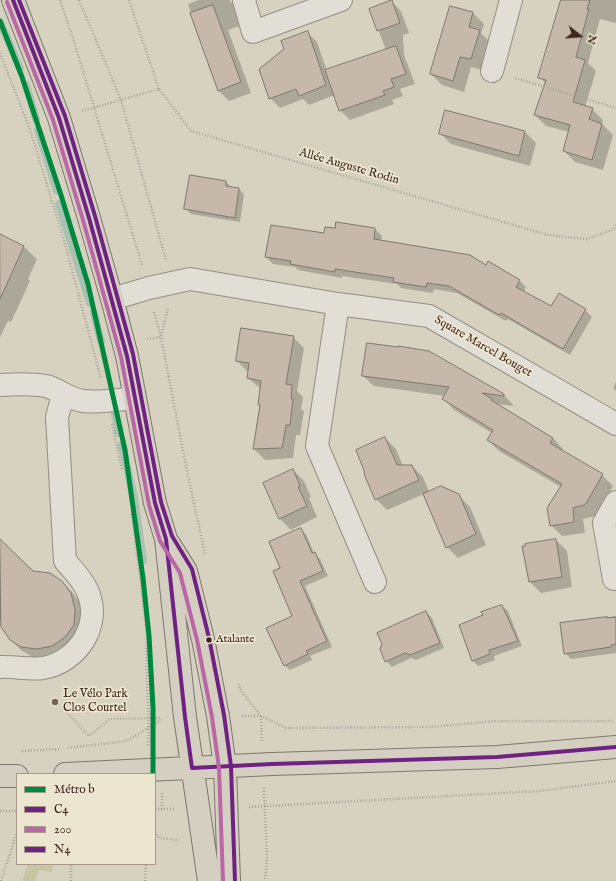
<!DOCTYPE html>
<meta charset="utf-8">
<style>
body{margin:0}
#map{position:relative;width:616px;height:881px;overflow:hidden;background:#d7d2c0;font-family:"IM FELL English",serif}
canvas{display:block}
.legend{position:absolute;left:16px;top:773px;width:140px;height:92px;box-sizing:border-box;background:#ece5d0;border:1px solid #a69989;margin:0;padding:5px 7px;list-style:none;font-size:12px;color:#3d271f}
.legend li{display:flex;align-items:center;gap:8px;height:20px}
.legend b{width:20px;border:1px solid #a69989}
.north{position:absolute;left:560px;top:16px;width:40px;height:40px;-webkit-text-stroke:3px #ece5d0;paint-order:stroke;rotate:107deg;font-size:11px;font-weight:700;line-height:16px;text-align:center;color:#3d271f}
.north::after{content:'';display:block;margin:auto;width:14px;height:18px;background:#3d271f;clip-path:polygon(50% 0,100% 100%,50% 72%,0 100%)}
</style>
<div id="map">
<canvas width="616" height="881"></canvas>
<ul class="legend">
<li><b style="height:5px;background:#00893e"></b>Métro b</li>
<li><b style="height:5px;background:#6f2282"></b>C4</li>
<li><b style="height:5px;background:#ba67a6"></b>200</li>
<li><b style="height:5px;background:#6f2282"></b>N4</li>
</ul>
<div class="north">N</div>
</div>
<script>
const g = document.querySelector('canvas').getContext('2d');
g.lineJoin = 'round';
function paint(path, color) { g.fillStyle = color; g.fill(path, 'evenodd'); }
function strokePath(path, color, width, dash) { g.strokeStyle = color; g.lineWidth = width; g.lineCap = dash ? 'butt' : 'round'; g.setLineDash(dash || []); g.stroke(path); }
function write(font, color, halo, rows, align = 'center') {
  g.font = font + ' "IM FELL English",serif'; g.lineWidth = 3.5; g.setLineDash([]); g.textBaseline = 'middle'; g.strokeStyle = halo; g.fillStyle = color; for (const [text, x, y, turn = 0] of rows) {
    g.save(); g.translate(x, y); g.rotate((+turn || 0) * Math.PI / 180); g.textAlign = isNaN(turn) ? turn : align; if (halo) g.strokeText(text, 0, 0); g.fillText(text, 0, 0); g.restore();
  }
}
const green = new Path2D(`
 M28,864H52V872L39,870L35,881H22Z`);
const shadow = new Path2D(`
 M199,0H229L232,3L240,26L228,30L251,93L229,101L218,90L188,4Z
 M561,0H616V23L600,19L588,63L596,71L585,107L592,109L603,120L602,124L613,135L603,170L575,162L564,151L569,132L546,126L535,115L546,84L540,77Z
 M392,2L401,11L409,33L403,35L404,55L415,84L400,89L403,96L392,100L394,104L350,120L340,110L335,95L309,105L303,99L280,108L270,98L307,32L317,42L327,71L386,50L370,9Z
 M473,13L484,24L481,33L490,42L482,70L471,67L464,92L442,85L431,74Z
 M525,132L536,143L530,166L451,144L440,133Z
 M190,176L226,182L232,188L239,189L244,194L240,222L191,214L185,208Z
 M337,223L375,229L382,236L381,242L486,266L520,281L526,287L524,292L551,308L585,310L592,317L570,355L508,319L506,321L457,293L434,289L433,293L401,288L397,284L342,276V278L298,270L295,267L273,264L266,257L336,229Z
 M0,235L24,247L37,259L28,279L30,281L11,322L8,321L0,337Z
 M293,337L304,348L297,391L303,397L301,409L304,411L300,435H296L293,458L265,460L254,449L261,406L259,405L261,389L248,378V372L237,361Z
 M368,344L504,395L514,406L495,404L553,438L563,449L562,451L602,475L613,486L598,513L595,516L583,519L585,533L562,536L551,525L561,487L499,451L488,440L492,433L454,410L444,399L445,396L374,386L363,376Z
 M616,382V391L613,388Z
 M385,438L396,449L403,466H412L423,477L429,492L458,495L470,507L486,545L458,558L447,547L424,494L387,510L376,499Z
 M293,470L304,481L311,497L309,498L317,517L291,530L280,519Z
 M300,529L306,534L314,553L320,559L328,576L305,586L332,647L310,656L312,660L290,670L284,665L293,616L281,568Z
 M556,540L567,551L572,587L541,593L530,582Z
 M0,541L33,572L61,581L73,593L82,605L84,636L49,660L33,657L22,651L11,640L2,627L0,617Z
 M502,606L508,611L522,646L494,656L495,660L478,666L473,661L460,626Z
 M426,612L432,618L444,648L416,660L411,658L392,667L386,661Z
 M616,616V653L571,659L565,653L561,624Z`);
const stream = new Path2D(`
 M0,22L20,68
 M26,85L36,119
 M38,130L57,191
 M59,204L90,303
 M94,313L101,341
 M114,408L119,433
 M122,445L134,498L143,560`);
const building = new Path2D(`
 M392,0L400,23L377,31L369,9Z
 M561,0H590L587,9H589L576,57L585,60L573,102L593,108L589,119L602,124L592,160L563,151L570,125L534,115L546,80L538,78Z
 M213,5L241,82L218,91L190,13Z
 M450,6L473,12L469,27L480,30L471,59L460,57L453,81L430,74Z
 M308,31L326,85L299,96L296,89L269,99L259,69L284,49L281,41Z
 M396,46L406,74L391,79L394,87L383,91L385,95L339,111L325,70Z
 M445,110L525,131L519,156L439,134Z
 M190,175L226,181V186L239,188L235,218L184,209Z
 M336,222L375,228L374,239L470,255L486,265L488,261L520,280L516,287L551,306L559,293L586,309L563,349L501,313L499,315L449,286L427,283L426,287L393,282L394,278L335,269V272L290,264L291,261L265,257L271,225L324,233L325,227L335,228Z
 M0,234L24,246L0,299Z
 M241,328L294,336L286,384L292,385L291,399H293L290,425H286L282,448L253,449L260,405H258L261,381L247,378L249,363L236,361Z
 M367,343L398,347V346L429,351L504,394V396L482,393L492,399L491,400L553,438L550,443L603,474L587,502L584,505L573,508L574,522L550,526L547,508L562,484L487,440L493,430L442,399L449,387L362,376Z
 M385,437L397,465H412L419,480L375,500L364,474L365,473L356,450Z
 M293,469L300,486L298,487L307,506L279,519L263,483Z
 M441,486L459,494L476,534L446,548L423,494Z
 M301,528L312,553L315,552L323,571L300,581L327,641L306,651L308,654L284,666L266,628L292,616L273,571L280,568L269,542Z
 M0,539L33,571L50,573L62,581L71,593L75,610L74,625L65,637L52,646L37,649L21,647L10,640L1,627Z
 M556,539L562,577L529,582L522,546H525V544Z
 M502,605L518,641L489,650L490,654L472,661L459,625L483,615L481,612Z
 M426,611L440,643L410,655L405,653L385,662L380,649L382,644L377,633Z
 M607,617V618L616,617V644L611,645V647L564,654L560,623Z`);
const path = new Path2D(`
 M60,0L73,38L142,265
 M79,0L121,100L166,260
 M129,0L159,89
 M0,53L29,127L37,152L66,247L101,379
 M515,78L616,108
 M82,111L159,89L191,131L548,235L587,239L614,229L616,225
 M154,312L161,337L186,466L205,554
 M161,336L168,308
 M147,339L161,337
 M112,424L122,470
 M132,514L147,635C145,672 150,709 148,746
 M238,684L242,692L261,716L286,728L430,727L496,721H614
 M63,708L89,736L110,719L161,718
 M242,716H261
 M261,716L262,741
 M68,748L127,741L161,720
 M22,751L61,749
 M264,788L267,859L265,881
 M249,807L539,791L616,781
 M155,809H174
 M162,809V793
 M0,811H17
 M155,832L159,838L179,840
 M1,881L17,832
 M71,881V864
 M145,881L146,864`);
const minor = new Path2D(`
 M244,0L253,32L341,0
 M492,71L511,0
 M112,299L149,288L190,279L338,304L429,316L616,424
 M338,304L317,446L375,582
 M0,385C15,384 31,383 46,386C58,389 69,399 83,401C100,403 117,400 135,398
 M614,579L604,523L616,502
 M0,667C14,666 28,670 43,668C78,662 103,624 87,590C82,579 73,570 65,561L57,417L63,395`);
const major = new Path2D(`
 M13,0L59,118L89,218L112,299L127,356L155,503L166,539L185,717L209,881
 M169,544L186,571L203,639L218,716L225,767L229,881
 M65,774L272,764L497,757L616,747
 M0,776H17`);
const bus1 = new Path2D(`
 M13,0L59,118L89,218L127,356L155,503L166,539L185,717L192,768L272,764L497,757L616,747`);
const bus2 = new Path2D(`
 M7,2L53,120L83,220L121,357L149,505L160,541L180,573L197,640L212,717L219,768L223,881`);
const bus3 = new Path2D(`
 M19,0L65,116L95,216L133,354L161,502L172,536L192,569L209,638L224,715L231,766L235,881`);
const metro1 = new Path2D(`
 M0,21L22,77L61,195L88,284L125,450L143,578L149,636L153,708V774`);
const markers = [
 [209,640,3.5,"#3d271f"],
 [55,702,4,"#736357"]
];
const busNames = [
 ["Atalante",216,640]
];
const streetNames = [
 ["Allée Auguste Rodin",349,167,16],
 ["Square Marcel Bouget",483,347,30]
];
const poiNames = [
 ["Le Vélo Park",63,695],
 ["Clos Courtel",63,709]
];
paint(green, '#c6c6a3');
paint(shadow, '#0003');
strokePath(stream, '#a9c1b1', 8);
paint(building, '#c6b8aa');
strokePath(building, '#7d776d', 1);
strokePath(minor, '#938d82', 24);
strokePath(major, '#7d776d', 24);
strokePath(path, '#a6a199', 2.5, [1, 2]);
strokePath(minor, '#e1ded5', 22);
strokePath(major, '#d4cfc1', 22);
strokePath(bus1, '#6f2282', 4);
strokePath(bus2, '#ba67a6', 4);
strokePath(bus3, '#6f2282', 4);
strokePath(metro1, '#00893e', 5);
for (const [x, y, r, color] of markers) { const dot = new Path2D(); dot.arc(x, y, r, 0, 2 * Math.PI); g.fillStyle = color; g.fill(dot); strokePath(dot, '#ece5d0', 1.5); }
write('11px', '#3d271f', '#ece5d0', busNames, 'left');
write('12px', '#3d271f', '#ece5d0', streetNames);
write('12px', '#3d271f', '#ece5d0', poiNames, 'left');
</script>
